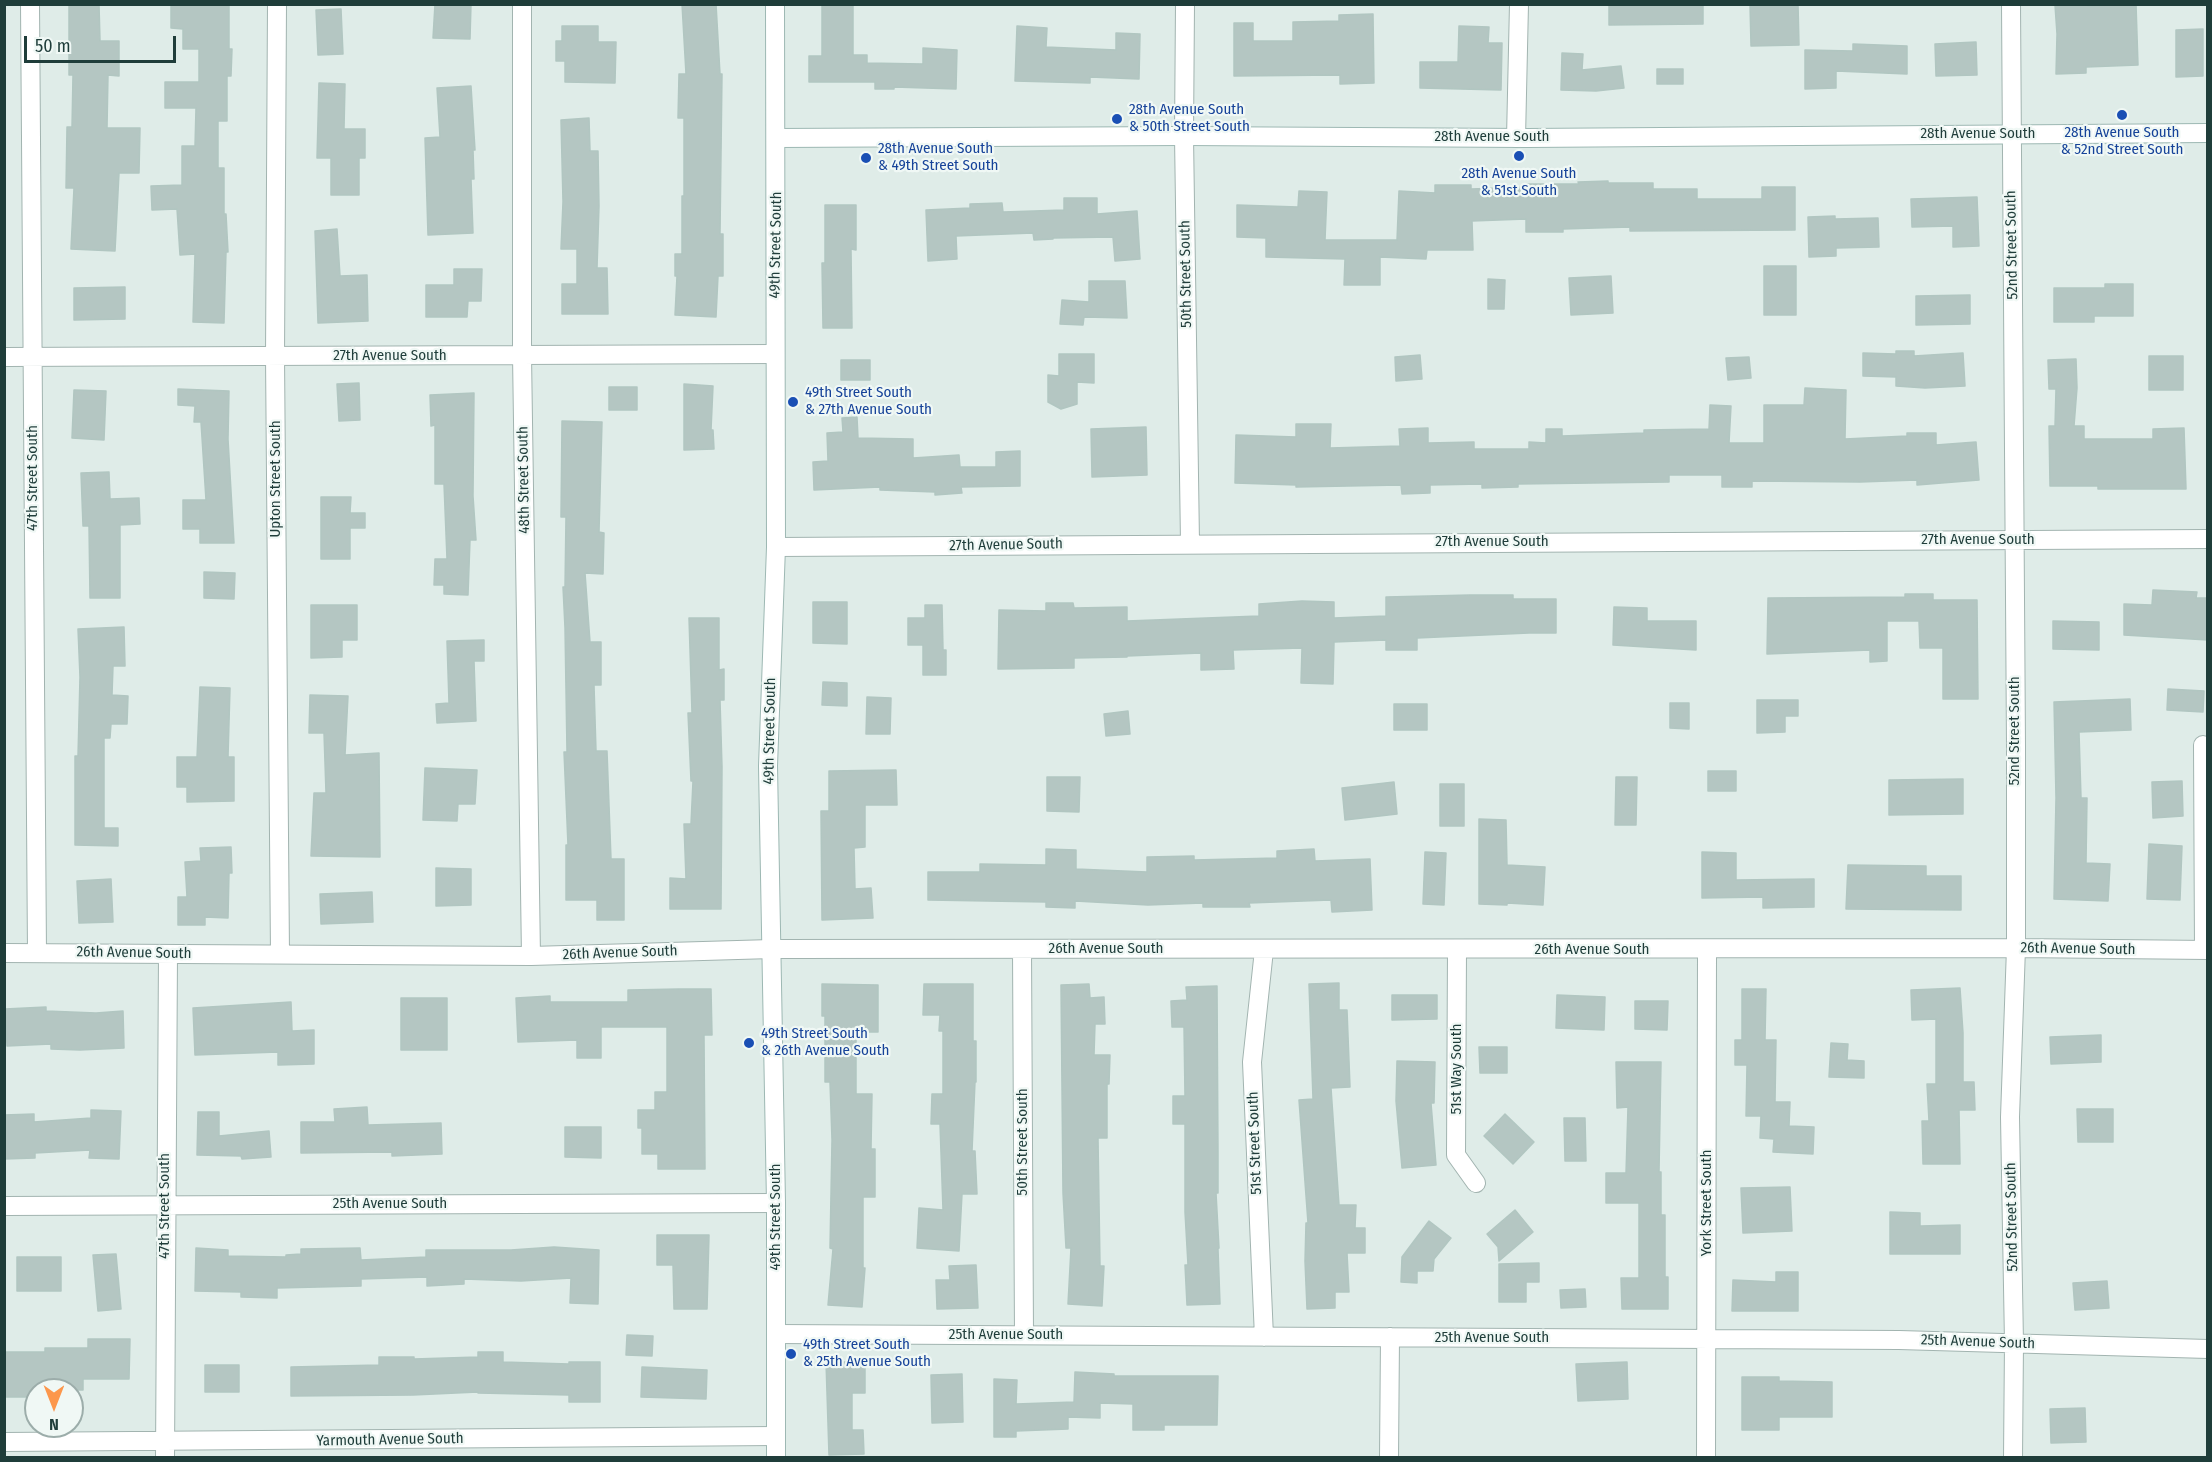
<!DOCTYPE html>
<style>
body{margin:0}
#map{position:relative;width:2212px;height:1462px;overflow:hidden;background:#dfece8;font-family:"Fira Sans Condensed",sans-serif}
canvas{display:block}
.frame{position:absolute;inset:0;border:6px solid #1f3d3a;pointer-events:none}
.north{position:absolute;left:24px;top:1378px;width:60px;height:60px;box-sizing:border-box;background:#f0f8f5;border:2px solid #9cadaa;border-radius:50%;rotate:180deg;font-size:16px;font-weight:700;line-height:24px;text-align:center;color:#1f3d3a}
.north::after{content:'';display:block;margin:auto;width:21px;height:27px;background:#fc974c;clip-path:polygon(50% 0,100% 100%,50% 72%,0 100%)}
.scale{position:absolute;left:24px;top:36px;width:152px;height:27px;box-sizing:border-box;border:3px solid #1f3d3a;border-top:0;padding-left:8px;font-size:18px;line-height:21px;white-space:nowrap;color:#1f3d3a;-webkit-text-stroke:4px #f0f8f5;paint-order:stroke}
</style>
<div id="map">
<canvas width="2212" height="1462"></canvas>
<div class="frame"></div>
<div class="north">N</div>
<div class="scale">50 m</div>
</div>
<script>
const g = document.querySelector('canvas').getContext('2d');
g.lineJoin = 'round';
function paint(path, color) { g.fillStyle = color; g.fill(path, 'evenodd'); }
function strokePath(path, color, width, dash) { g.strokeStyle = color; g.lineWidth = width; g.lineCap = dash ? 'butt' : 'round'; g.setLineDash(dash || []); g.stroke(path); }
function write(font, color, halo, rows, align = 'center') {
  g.font = font + ' "Fira Sans Condensed",sans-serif'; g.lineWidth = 4.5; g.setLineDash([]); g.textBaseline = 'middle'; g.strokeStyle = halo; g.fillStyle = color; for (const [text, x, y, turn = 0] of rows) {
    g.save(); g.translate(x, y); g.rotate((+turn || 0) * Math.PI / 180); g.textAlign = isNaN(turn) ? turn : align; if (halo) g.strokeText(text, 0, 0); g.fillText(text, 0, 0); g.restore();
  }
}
const building = new Path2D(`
 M69,4H99L100,41H119V76L108,75L107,128H140L139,173H119L115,251L71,249L74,188H66L67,127H72L73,75H69Z
 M171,4H229V49H232L231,76H227V121H218V168H224V214H226L228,252H226L224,323L193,322L195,254L180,255L177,209L152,210L151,186L182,185V146H195L196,108H165V82H199V49H183V29L171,28Z
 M435,4H471L470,39L433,38Z
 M682,4H716L720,74H722L720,234H723V276H718L716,317L675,315L677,276H675V254H682V196H684V118H678L679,74H686Z
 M822,4H853V55H867V63L923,64V48L957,50L956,89L894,87V89H875V82H809V56H822Z
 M1609,4H1703V24L1609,25Z
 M1750,4H1798L1799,45L1751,46Z
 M2087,4L2088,6L2136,4L2138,65L2086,67V73L2056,74L2057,34L2055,5Z
 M341,9L343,54L318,55L316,10Z
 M1373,14L1374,83L1340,84V75L1234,76V23H1253V41H1293V22L1339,21V15Z
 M562,26H598V42H616L615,83L565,82V61H556V41H562Z
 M1017,26L1047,28L1046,47L1116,50V33L1140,34L1139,79L1090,77V83L1015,81Z
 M1459,26L1489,27L1488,43H1502L1501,90L1420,88V62H1458Z
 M2203,29V76L2176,77V30Z
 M1976,42L1977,75L1936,76L1935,44Z
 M1853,44L1907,46V74L1836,71V88L1805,89V50L1853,51Z
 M1562,53L1583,54L1582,70L1621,66L1624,88L1596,91L1561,90Z
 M1657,69H1683V84H1657Z
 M319,83L345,84L344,129H365V158H359V195H331V158H317Z
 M471,86L475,150H473L474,179H471L473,233L428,235L425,138L440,137L437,88Z
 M589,118L590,151H598L599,206L597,268H607L608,314H562V284H577V249H561L563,202L561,120Z
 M1608,181V183H1653V189H1697V199H1762V187H1795V230L1630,231V227L1563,229V232H1526V219L1472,221L1473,250H1427L1426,259L1380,257V285H1344L1345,259L1266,257V238L1237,237V205L1298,207L1299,191L1327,192L1325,240H1397L1399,191L1435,193V185H1471V189L1526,187V184H1579L1578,182Z
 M1977,197L1979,246L1953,247V226L1912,227L1911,199Z
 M1064,198H1097V214L1137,211L1140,259L1115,261L1113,237L1053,238V239L1034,240L1033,233L956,236L957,259L928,261L926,210L970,208V204L1002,203L1003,212L1064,210Z
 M825,205H856V250L851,249L852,328H823L822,263H825Z
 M1835,216V219L1878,218L1879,247L1836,248V256L1809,257L1808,217Z
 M337,229L340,276L367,275L368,321L318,323L315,231Z
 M1764,266H1796V315H1764Z
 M454,269H482L481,301H468L467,317H426V285H454Z
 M1611,276L1613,313L1571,315L1569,278Z
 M1488,279L1505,280L1504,309H1488Z
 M1089,281H1125L1127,318L1084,317L1083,325L1060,324L1062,300L1089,302Z
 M2105,284H2133V316H2094V322H2054V288H2105Z
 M125,287V319L74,320V288Z
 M1970,295V324L1916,325V296Z
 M1896,351H1914V356L1963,353L1965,386L1925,388L1896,386V377L1863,376V353L1896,354Z
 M1059,354H1094V383L1077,382V404L1061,409L1048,402V375L1059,376Z
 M1420,355L1422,379L1396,381L1395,357Z
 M2149,356H2183V390H2149Z
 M1749,357L1751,378L1728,380L1726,358Z
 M2076,359L2077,388L2074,426H2084V439H2153V429L2184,428L2186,489H2098V486H2050L2049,426H2055L2056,389H2049L2048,360Z
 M841,360H870V380H841Z
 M359,383L360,420L339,421L337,384Z
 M684,384L713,386L711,430H713L714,449L684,450Z
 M609,387H637V410H609Z
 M1805,388L1846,390L1845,439L1907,436V433H1936V445L1976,442L1979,480L1917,485V480L1860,482L1752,481V487H1722V475H1669V482L1518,484V487L1482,488V484L1430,485V493L1402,494L1401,485L1296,487V485L1235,483L1236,435L1296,437V424H1331L1330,448L1400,446L1399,429L1428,428V443L1474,442V449H1529V442L1546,443V429H1562V436L1644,433V430L1709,429L1710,405L1731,406L1729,443H1764V405H1804Z
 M178,389L229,391L228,439L234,543H200V529H183V500H206L201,422H194L195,406L178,405Z
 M74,390L106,391L104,440L72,438Z
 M474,393L473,496L476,540H470L468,595L444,594V585H434L435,559H447L444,484H435V425L431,426L430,395Z
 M857,417L858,438L913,439V458L959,455L960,467H996V452L1020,451V486L961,487L962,493L935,495V492L880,490V487L814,490L813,462L828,461L827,433L843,432L842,418Z
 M562,421L602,422L599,532L604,533L603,574L585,573L590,642H601V685H594L596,751H607L611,859H624V920H597V900H566V845H568L564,752H567L565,628L563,587H565L566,517H561Z
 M1146,427L1147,475L1092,477L1091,429Z
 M109,472L110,499L139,498L140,524L120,525V598H90L89,526H83L81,473Z
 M321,497H351L350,513H365V528H350V559H321Z
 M204,572L235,573L234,599L204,598Z
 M2153,590L2197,592L2196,598H2208V640L2124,635V604L2152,605Z
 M1905,594H1933V600H1977L1978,699H1943V648H1920L1919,621H1887V661L1870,662V650L1767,654L1768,598L1905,597Z
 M1470,595H1513V599H1556V633H1529L1417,638V650H1386V640L1334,642L1333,684L1301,683L1302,648L1233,650L1234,669L1201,670V653L1127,656V657L1074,658V668L998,669L999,610L1046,611V603H1073L1074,608L1127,607V621L1259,616V604L1302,601L1334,602V618L1386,616V597Z
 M813,602H847V644L813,643Z
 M311,605H357V640H342V657L311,658Z
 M925,605H942L943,650H946V675H923V645H908V618H925Z
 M1614,607L1647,608V621H1696V650L1613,645Z
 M689,618H719V670L724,669V700H720L722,767L721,909H670V878L686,879L684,824H691L693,781H691L688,713H692Z
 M2053,621L2099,622V650L2053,649Z
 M124,627L125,666H113L112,695L128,696L127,724H111L110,738H104V828H118V846L75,845V756H78L80,677L78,629Z
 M484,640V661H474L476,721L437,723L436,704L449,703L447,641Z
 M823,682L847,683V706L822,705Z
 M200,687L230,688L228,757H234V801L187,802V787H177V757H197Z
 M2168,689L2204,691L2203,712L2167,710Z
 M310,695L348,696L345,755L379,753L380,857L311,856L314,793H326L324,733H309Z
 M867,697L891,698L890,734H866Z
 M2130,699L2131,730L2079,732L2081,798H2087L2086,863L2110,864L2108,901L2054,899L2056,798L2054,702Z
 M1757,700H1798V716H1785V732L1757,733Z
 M1670,703H1689V729L1670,728Z
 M1394,704H1427V730H1394Z
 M1128,711L1130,734L1106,736L1104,714Z
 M425,768L477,770L475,804H458L457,821L423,820Z
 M896,770L897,805H865V847L854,848L855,889L871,888L873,918L822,920L821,811H829V771Z
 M1708,771H1736V791H1708Z
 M1047,777H1080L1079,812L1047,811Z
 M1616,777H1637L1636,825H1615Z
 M1963,779V814L1889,815V780Z
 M2182,781L2183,816L2153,818L2152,782Z
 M1394,782L1397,814L1345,820L1342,788Z
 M1440,784H1464V826H1440Z
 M1479,819L1506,820L1507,865L1545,867L1543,905L1507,903V905L1479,904Z
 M2149,844L2182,846L2180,900L2147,899Z
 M231,847L232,873H229L228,918L205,917V925H178V897H187L185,862L201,861L200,848Z
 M1046,849L1076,850V869L1147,872V857L1194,856V860L1277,858V851L1314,849L1315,861L1370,859L1372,910L1332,912L1331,900L1249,903L1250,907H1203V903L1148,905L1075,901V908L1046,907V902L928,900V872H980V864L1046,865Z
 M1425,852L1446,853L1444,905L1423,904Z
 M1702,852L1736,853V880L1814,879V907L1763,908V897L1702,898Z
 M1848,865L1926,866V876H1961V910L1846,909Z
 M436,868L471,869V905L436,906Z
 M111,879L113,922L79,923L77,881Z
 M372,892L373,922L321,924L320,894Z
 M1339,983V1010H1347L1350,1087L1331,1088L1339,1205H1356L1355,1228H1365V1253H1347L1349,1292H1335V1308L1307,1309L1305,1261L1306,1223H1308L1299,1100L1313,1099L1309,984Z
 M822,984L878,985V1032H856V1094H872L871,1149H875V1197H863V1268H865L862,1307L828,1305L833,1249L830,1248L832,1140L830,1082H825V1016H822Z
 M924,984H973V1041H976V1082H975L972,1151H975L977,1194H962L959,1251L917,1248L919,1208L943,1210L940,1124H931L932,1094H943V1031H939L940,1015H923Z
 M1089,984L1090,998L1104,997L1105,1024H1095L1094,1055H1110L1109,1084H1107V1138H1098L1100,1266H1104L1102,1306L1068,1304L1071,1248H1066L1063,1193L1061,985Z
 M1217,986L1218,1152V1193H1216L1219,1248L1218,1249L1220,1304L1187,1305L1185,1265H1188L1185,1212V1124H1173V1096H1185L1184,1027H1172L1171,1001L1187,1000L1186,987Z
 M1960,988L1963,1033V1082H1974L1975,1110H1959L1960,1164H1923L1922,1121H1929L1927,1084H1936V1019L1912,1020L1911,990Z
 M679,989H711L712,1035H704L705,1169H658V1154H642V1128H638V1110H655V1092H667V1027H601V1058H577V1040L518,1042L516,998L550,996V1002H628V990Z
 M1742,989H1766L1765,1040H1776L1775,1102H1790L1789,1126L1814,1127L1813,1154L1773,1152L1774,1139L1760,1138L1761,1116H1746L1747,1065H1735V1040H1742Z
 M1392,995H1437V1019L1392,1020Z
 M1557,995L1605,997L1604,1030L1556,1028Z
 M401,998H447V1050H401Z
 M1635,1001H1668L1667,1030L1635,1029Z
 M291,1002L292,1031L314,1030V1064L278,1065V1052L195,1055L193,1008Z
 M46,1007V1011L96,1013L123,1011L124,1048L80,1050L51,1049V1044L7,1046L5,1009Z
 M2101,1035V1062L2051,1064L2050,1037Z
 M1831,1043L1848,1044L1847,1060L1864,1061V1078L1829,1077Z
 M1479,1047H1507V1073H1480Z
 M1397,1061L1435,1062L1434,1103H1431L1436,1165L1402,1168L1396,1101Z
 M1616,1062H1661L1659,1172H1661V1215H1665V1277H1668V1309H1622L1621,1278H1639V1203H1606V1173H1626L1628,1107L1617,1108Z
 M367,1107L368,1125L441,1123L442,1154L392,1156V1152L301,1153V1122H335L334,1109Z
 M2077,1109H2113V1142H2078Z
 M91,1110L121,1111L119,1159L89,1158L90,1150L35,1153V1158L4,1159V1115L34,1114V1122L91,1118Z
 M198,1112H219V1136L269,1131L271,1157L242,1159L241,1156L197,1155Z
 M1505,1114L1534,1142L1513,1164L1484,1136Z
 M1564,1118H1585L1586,1161H1565Z
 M565,1127H601V1158L565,1157Z
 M1790,1187L1792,1231L1743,1233L1741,1188Z
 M1515,1210L1533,1232L1499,1261L1498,1247L1487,1234Z
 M1890,1212L1920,1213V1226L1960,1225V1254H1890Z
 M1429,1221L1451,1238L1434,1259L1433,1271H1417V1283L1401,1282L1402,1257Z
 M657,1235H709L707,1309H674L673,1265H657Z
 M554,1247L599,1250L598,1304L570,1303L571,1278L521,1281L464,1279V1284L427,1286V1277L361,1279V1286L277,1288V1298L241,1297V1292L195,1291L196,1248L228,1250V1256L286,1257V1255L301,1254V1249L360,1248L361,1260L426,1257V1250H511Z
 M116,1254L121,1309L98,1311L93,1255Z
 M17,1257H61V1291H17Z
 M1539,1263V1282H1526V1302H1499V1264Z
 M976,1265L978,1308L937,1309L936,1280H950L949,1266Z
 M1776,1272H1798V1311H1732L1733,1280L1776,1282Z
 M2107,1281L2109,1308L2075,1310L2073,1283Z
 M1585,1289L1586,1307L1561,1308L1560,1290Z
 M627,1335L653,1336L652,1356L626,1355Z
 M88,1339H130L129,1379H83V1390H36V1397H4V1352H45V1348H88Z
 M478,1352H503V1362L569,1364V1362H600V1402H569V1395L478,1393V1392L413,1395L291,1396V1367L379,1365V1357H414V1359L478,1357Z
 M826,1362H865V1393H852V1430H863L864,1454L829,1455Z
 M1627,1362L1628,1399L1578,1401L1576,1364Z
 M205,1365H239V1392H205Z
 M642,1367L707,1370L706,1399L641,1397Z
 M1075,1372L1114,1374V1376H1218L1217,1425H1164V1430H1133V1404L1100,1403V1418L1068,1417V1429L1016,1431V1437H994V1379L1017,1380L1016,1404L1074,1402Z
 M962,1374L963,1422L932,1423L931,1375Z
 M1742,1377H1779V1381L1832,1382V1417H1779V1430H1742Z
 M2085,1408L2086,1442L2051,1443L2050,1409Z`);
const street = new Path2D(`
 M30,4L37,952
 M277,4L275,356L280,954
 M522,4V355L531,956
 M1185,4L1184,136L1190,543
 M2011,4L2016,746V948L2010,1117L2014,1343L2013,1458
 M1516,138L1519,4
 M4,357L775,354
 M776,547L2208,539
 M2203,745L2204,950
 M1022,949L1024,1335
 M1264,950L1252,1062L1264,1337
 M1457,950L1456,1155L1476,1183
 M4,953L531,956L772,949L2016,948L2208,950
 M4,1206L776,1203
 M776,1334L1899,1340L2208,1349
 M4,1442L776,1436
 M165,1458L168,954
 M1389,1458L1390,1337
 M1706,1458L1707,949`);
const secondary = new Path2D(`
 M775,4L776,547L768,766L776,1203V1458
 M777,138L1184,136L1527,138L2208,133`);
const markers = [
 [2122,115,6,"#1a4fb4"],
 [1117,119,6,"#1a4fb4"],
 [1519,156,6,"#1a4fb4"],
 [866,158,6,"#1a4fb4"],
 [793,402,6,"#1a4fb4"],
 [749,1043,6,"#1a4fb4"],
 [791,1354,6,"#1a4fb4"]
];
const transitNames = [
 ["28th Avenue South",1129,110],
 ["& 50th Street South",1129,127],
 ["28th Avenue South",2122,133,"center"],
 ["& 52nd Street South",2122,150,"center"],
 ["28th Avenue South",878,149],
 ["& 49th Street South",878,166],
 ["28th Avenue South",1519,174,"center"],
 ["& 51st South",1519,191,"center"],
 ["49th Street South",805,393],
 ["& 27th Avenue South",805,410],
 ["49th Street South",761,1034],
 ["& 26th Avenue South",761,1051],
 ["49th Street South",803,1345],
 ["& 25th Avenue South",803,1362]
];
const streetNames = [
 ["28th Avenue South",1978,134],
 ["28th Avenue South",1492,137],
 ["49th Street South",776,245,-89],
 ["52nd Street South",2012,245,-91],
 ["50th Street South",1186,274,-91],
 ["27th Avenue South",390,356],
 ["47th Street South",33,478,-90],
 ["Upton Street South",276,479,-90],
 ["48th Street South",524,480,-91],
 ["27th Avenue South",1978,540],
 ["27th Avenue South",1492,542],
 ["27th Avenue South",1006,545,-1],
 ["49th Street South",770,731,-89],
 ["52nd Street South",2015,731,-90],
 ["26th Avenue South",1106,949],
 ["26th Avenue South",2078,949,1],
 ["26th Avenue South",1592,950],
 ["26th Avenue South",134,953,1],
 ["26th Avenue South",620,953,-2],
 ["51st Way South",1457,1069,-90],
 ["50th Street South",1023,1142,-90],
 ["51st Street South",1255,1143,-92],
 ["York Street South",1707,1203,-90],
 ["25th Avenue South",390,1204],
 ["47th Street South",165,1206,-90],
 ["49th Street South",776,1217,-90],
 ["52nd Street South",2012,1217,-91],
 ["25th Avenue South",1006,1335],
 ["25th Avenue South",1492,1338],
 ["25th Avenue South",1978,1342,2],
 ["Yarmouth Avenue South",390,1440,-1]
];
paint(building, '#b4c6c2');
strokePath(building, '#b1c6c1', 1.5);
strokePath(street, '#a2b4b0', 20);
strokePath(secondary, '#9db8b3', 20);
strokePath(street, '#fff', 18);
strokePath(secondary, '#fff', 18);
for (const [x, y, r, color] of markers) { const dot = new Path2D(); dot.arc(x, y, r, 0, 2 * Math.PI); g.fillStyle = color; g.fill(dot); strokePath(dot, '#f0f8f5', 2); }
write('15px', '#164399', '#f0f8f5', transitNames, 'left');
write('15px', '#1f3d3a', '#f0f8f5', streetNames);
</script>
